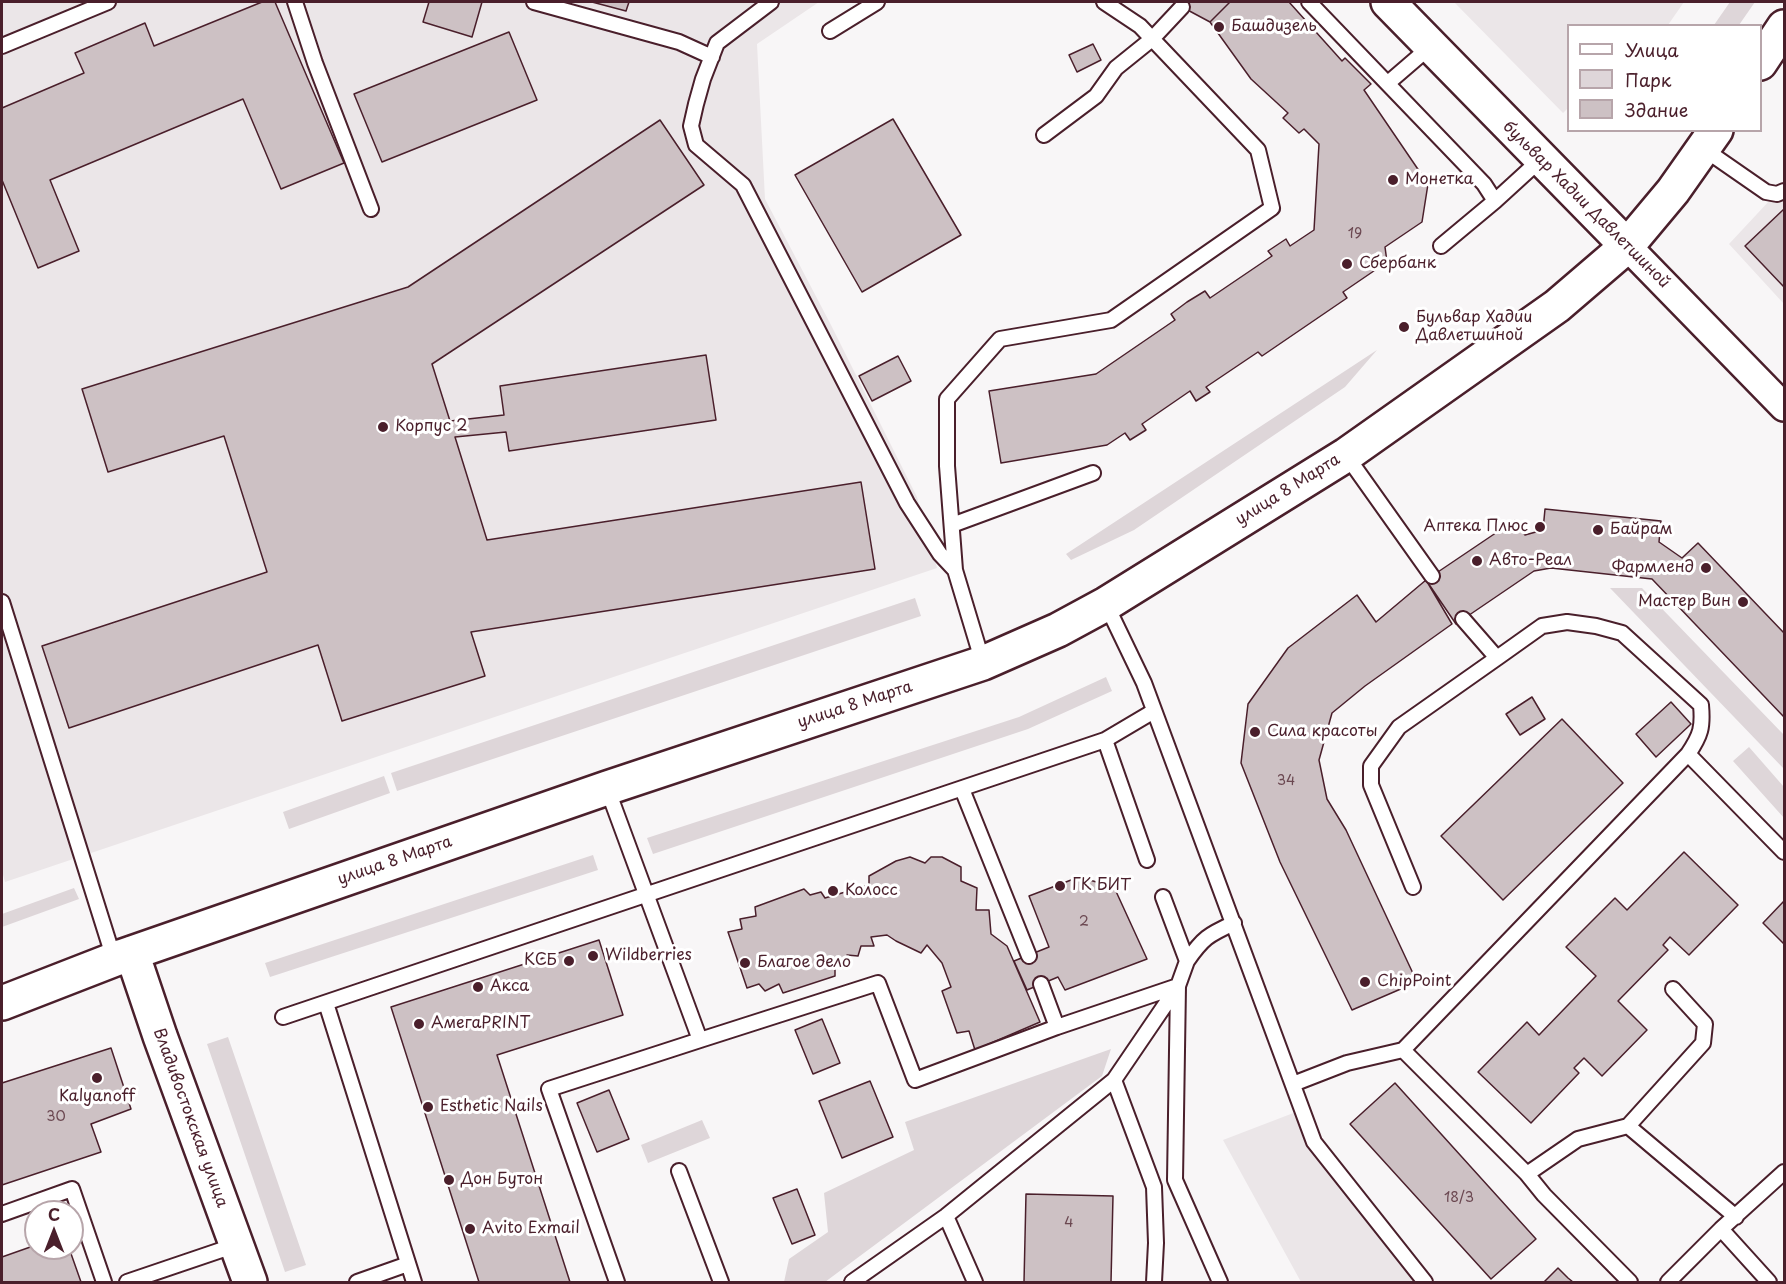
<!DOCTYPE html>
<meta charset="utf-8">
<style>
body{margin:0}
#map{position:relative;width:1786px;height:1284px;overflow:hidden;background:#f8f6f7;font-family:"Playpen Sans",sans-serif}
canvas{display:block}
.frame{position:absolute;inset:0;border:3px solid #4a1f2b;pointer-events:none}
.legend{position:absolute;left:1567px;top:24px;width:195px;height:108px;box-sizing:border-box;background:#fff;border:2px solid #b7a5aa;margin:0;padding:8px 10px;list-style:none;font-size:18px;color:#4a1f2b}
.legend li{display:flex;align-items:center;gap:12px;height:30px}
.legend b{width:30px;border:2px solid #b7a5aa}
.north{position:absolute;left:24px;top:1200px;width:60px;height:60px;box-sizing:border-box;background:#fff;border:2px solid #b7a5aa;border-radius:50%;rotate:0deg;font-size:16px;font-weight:700;line-height:24px;text-align:center;color:#4a1f2b}
.north::after{content:'';display:block;margin:auto;width:21px;height:27px;background:#4a1f2b;clip-path:polygon(50% 0,100% 100%,50% 72%,0 100%)}
</style>
<div id="map">
<canvas width="1786" height="1284"></canvas>
<div class="frame"></div>
<ul class="legend">
<li><b style="height:8px;background:#fff"></b>Улица</li>
<li><b style="height:16px;background:#ded6d9"></b>Парк</li>
<li><b style="height:16px;background:#cdc1c4"></b>Здание</li>
</ul>
<div class="north">С</div>
</div>
<script>
const g = document.querySelector('canvas').getContext('2d');
g.lineJoin = 'round';
function paint(path, color) { g.fillStyle = color; g.fill(path, 'evenodd'); }
function strokePath(path, color, width, dash) { g.strokeStyle = color; g.lineWidth = width; g.lineCap = dash ? 'butt' : 'round'; g.setLineDash(dash || []); g.stroke(path); }
function write(font, color, halo, rows, align = 'center') {
  g.font = font + ' "Playpen Sans",sans-serif'; g.lineWidth = 6; g.setLineDash([]); g.textBaseline = 'middle'; g.strokeStyle = halo; g.fillStyle = color; for (const [text, x, y, turn = 0] of rows) {
    g.save(); g.translate(x, y); g.rotate((+turn || 0) * Math.PI / 180); g.textAlign = isNaN(turn) ? turn : align; if (halo) g.strokeText(text, 0, 0); g.fillText(text, 0, 0); g.restore();
  }
}
const built = new Path2D(`
 M2,2H819L757,44L765,199L831,325L917,497L937,568L5,882L2,871Z
 M1454,2H1684L1668,25L1568,26V108L1563,113Z
 M1784,185V304L1729,244Z
 M1296,1112L1424,1282H1301L1223,1140Z`);
const green = new Path2D(`
 M1730,2H1755L1739,25H1714Z
 M1377,350L1345,387L1134,530L1071,560L1066,554Z
 M1610,588H1642L1784,735V769Z
 M915,598L921,616L397,791L391,773Z
 M1106,677L1112,691L1028,729L653,854L647,838L1019,717Z
 M1749,747L1784,787V818L1733,761Z
 M384,776L390,793L289,829L283,812Z
 M593,855L598,870L270,977L265,963Z
 M74,888L79,899L2,927V914Z
 M228,1037L306,1265L285,1272L207,1044Z
 M1111,1049L1102,1076L825,1282H784L789,1259L828,1232L824,1193L914,1150L905,1122Z
 M702,1120L710,1138L648,1163L641,1145Z`);
const building = new Path2D(`
 M262,2H275L344,163L281,189L243,99L50,180L79,251L38,268L2,180V108L84,73L75,53L145,23L154,46Z
 M429,2H482L472,37L423,22Z
 M592,2H629L626,11Z
 M1177,2H1230L1210,22L1182,7Z
 M1230,2H1289L1342,61L1345,58L1371,84L1364,90L1428,184L1422,222L1385,247L1387,262L1343,292L1347,298L1262,356L1258,352L1206,387L1210,392L1196,401L1190,391L1142,424L1146,430L1130,440L1125,433L1107,445L1001,463L989,391L1096,374L1175,320L1171,314L1187,302L1205,291L1210,298L1272,256L1268,251L1286,239L1290,246L1314,230L1319,144L1304,129L1299,133L1283,118L1288,113L1251,79L1210,22Z
 M509,32L537,100L382,162L354,94Z
 M1093,44L1101,60L1077,72L1069,55Z
 M893,119L961,235L862,292L795,175Z
 M660,120L704,185L432,364L450,421L504,415L500,386L706,355L716,420L509,451L506,432L455,437L487,540L861,482L875,569L471,632L485,676L342,721L318,645L69,728L42,646L267,572L224,436L108,472L82,389L408,287Z
 M1784,209V287L1745,246Z
 M898,356L911,381L872,401L859,376Z
 M1545,509L1661,521L1659,542L1682,558L1698,543L1784,633V717L1652,579L1551,568L1534,571L1456,624L1426,580L1515,520L1525,535L1543,530Z
 M1426,580L1452,624L1365,686L1332,713L1319,760L1327,799L1346,830L1417,982L1352,1010L1280,862L1241,763L1248,704L1288,648L1357,595L1376,622Z
 M1532,697L1545,719L1520,735L1506,714Z
 M1671,702L1691,724L1656,757L1636,734Z
 M1562,719L1623,783L1503,900L1441,836Z
 M1684,852L1738,905L1689,955L1670,937L1663,945L1668,950L1618,1001L1647,1030L1602,1076L1584,1058L1574,1068L1579,1073L1531,1123L1478,1072L1527,1022L1539,1035L1596,976L1566,947L1615,898L1627,910Z
 M910,857L925,863L931,857H942L961,867V881L977,888L976,910H989L991,934L1007,946L1040,1022L975,1050L969,1031L957,1033L942,991L951,987L942,963L927,945L921,953L896,941L887,935L871,937L874,946H861L858,956L847,955V967H835V976L783,993L779,984L765,991L759,984L747,988L728,932L742,929L740,919L756,916L755,907L804,889L810,895L821,892L825,898L869,885V876L896,861Z
 M1079,877L1114,887L1147,959L1065,990L1058,977L1027,990L1014,961L1049,947L1029,896Z
 M1784,901V944L1763,923Z
 M599,940L623,1015L497,1055L570,1282H479L391,1007Z
 M822,1019L840,1063L813,1074L795,1030Z
 M111,1048L131,1109L91,1124L101,1152L2,1185V1083Z
 M870,1081L893,1137L842,1158L819,1101Z
 M1395,1083L1536,1239L1491,1279L1350,1124Z
 M609,1090L629,1139L597,1152L577,1103Z
 M797,1189L815,1235L792,1244L773,1198Z
 M1026,1194L1113,1196L1111,1282H1024Z
 M36,1245V1248H69L81,1282H2V1257Z
 M1558,1268L1568,1278L1573,1282H1544Z`);
const lane = new Path2D(`
 M295,2L315,63L371,209
 M534,2L679,42L712,57
 M771,2L717,43L703,79L696,104L691,126L696,145L743,185L907,503L940,554L955,570
 M1309,2L1484,184L1495,201
 M830,31L877,2
 M2,46L108,2
 M1388,83L1431,46
 M1044,135L1096,96L1116,68L1152,39L1182,7
 M1704,149L1766,192L1777,194L1784,191
 M1441,246L1495,201L1541,159
 M1346,455L1432,576
 M952,525L1093,473
 M2,602L114,959
 M1106,604L1144,683L1314,1142L1425,1282
 M1497,658L1542,626L1567,622L1596,626L1622,633L1701,705C1703,727 1701,735 1688,754L1784,852
 M983,663L955,570L947,466V399L1000,339L1111,320L1272,208L1258,150L1140,26L1104,2
 M1105,740L1147,860
 M607,788L700,1040L549,1089L617,1282
 M962,789L1029,956
 M1413,887L1371,785V766L1399,727L1497,658L1463,619
 M1187,961C1203,938 1208,935 1234,923
 M326,1003L414,1282
 M283,1017L1105,740L1154,711
 M1057,1027L1178,986L1175,1180L1220,1282
 M700,1040L878,983L915,1080L1057,1027L1041,984
 M1403,1050L1527,1174
 M1114,1080L1154,1187L1156,1243L1154,1282
 M1293,1084L1347,1063L1403,1050L1688,754
 M1628,1126L1703,1043L1705,1024L1673,989
 M679,1171L721,1282
 M2,1214L72,1189L104,1282
 M946,1216L975,1282
 M1721,1229L1769,1282
 M127,1282L236,1245
 M357,1282L408,1264
 M852,1282L946,1216L1114,1080L1178,986L1187,961L1163,897
 M1630,1282L1544,1195L1527,1174L1578,1139L1628,1126L1736,1217
 M1668,1282L1721,1229L1784,1172`);
const street = new Path2D(`
 M1627,246L1784,407`);
const secondary = new Path2D(`
 M1388,2L1627,246
 M1760,63L1784,27
 M132,953L160,1036L250,1282
 M2,1003L123,956L607,788L983,663L1058,630L1106,604L1346,455L1557,306L1627,246L1673,191L1716,130`);
const markers = [
 [1219,27,6,"#4a1f2b"],
 [1393,180,6,"#4a1f2b"],
 [1347,264,6,"#4a1f2b"],
 [1404,327,6,"#4a1f2b"],
 [383,427,6,"#4a1f2b"],
 [1540,527,6,"#4a1f2b"],
 [1598,530,6,"#4a1f2b"],
 [1477,561,6,"#4a1f2b"],
 [1706,568,6,"#4a1f2b"],
 [1743,602,6,"#4a1f2b"],
 [1255,732,6,"#4a1f2b"],
 [1060,886,6,"#4a1f2b"],
 [833,891,6,"#4a1f2b"],
 [593,956,6,"#4a1f2b"],
 [569,961,6,"#4a1f2b"],
 [745,963,6,"#4a1f2b"],
 [1365,982,6,"#4a1f2b"],
 [478,987,6,"#4a1f2b"],
 [419,1024,6,"#4a1f2b"],
 [97,1078,6,"#4a1f2b"],
 [428,1107,6,"#4a1f2b"],
 [449,1180,6,"#4a1f2b"],
 [470,1229,6,"#4a1f2b"]
];
const numberNames = [
 ["19",1355,234],
 ["34",1286,781],
 ["2",1084,922],
 ["30",56,1117],
 ["18/3",1459,1198],
 ["4",1069,1223]
];
const poiNames = [
 ["Башдизель",1231,27],
 ["Монетка",1405,180],
 ["Сбербанк",1359,264],
 ["Бульвар Хадии",1416,318],
 ["Давлетшиной",1416,336],
 ["Корпус 2",395,427],
 ["Аптека Плюс",1528,527,"right"],
 ["Байрам",1610,530],
 ["Авто-Реал",1489,561],
 ["Фармленд",1694,568,"right"],
 ["Мастер Вин",1731,602,"right"],
 ["Сила красоты",1267,732],
 ["ГК БИТ",1072,886],
 ["Колосс",845,891],
 ["Wildberries",605,956],
 ["КСБ",557,961,"right"],
 ["Благое дело",757,963],
 ["ChipPoint",1377,982],
 ["Акса",490,987],
 ["АмегаPRINT",431,1024],
 ["Kalyanoff",97,1097,"center"],
 ["Esthetic Nails",440,1107],
 ["Дон Бутон",461,1180],
 ["Avito Exmail",482,1229]
];
const streetNames = [
 ["бульвар Хадии Давлетшиной",1586,205,45],
 ["улица 8 Марта",1288,490,-32],
 ["улица 8 Марта",855,705,-18],
 ["улица 8 Марта",395,861,-19],
 ["Владивостокская улица",190,1118,70]
];
paint(built, '#ebe6e8');
paint(green, '#ded6d9');
paint(building, '#cdc1c4');
strokePath(building, '#4a1f2b', 1.5);
strokePath(lane, '#4a1f2b', 18);
strokePath(street, '#4a1f2b', 32);
strokePath(secondary, '#4a1f2b', 38);
strokePath(lane, '#fff', 14);
strokePath(street, '#fff', 27);
strokePath(secondary, '#fff', 33);
for (const [x, y, r, color] of markers) { const dot = new Path2D(); dot.arc(x, y, r, 0, 2 * Math.PI); g.fillStyle = color; g.fill(dot); strokePath(dot, '#fff', 2); }
write('14px', '#6b4851', null, numberNames);
write('16px', '#4a1f2b', '#fff', poiNames, 'left');
write('16px', '#4a1f2b', '#fff', streetNames);
</script>
